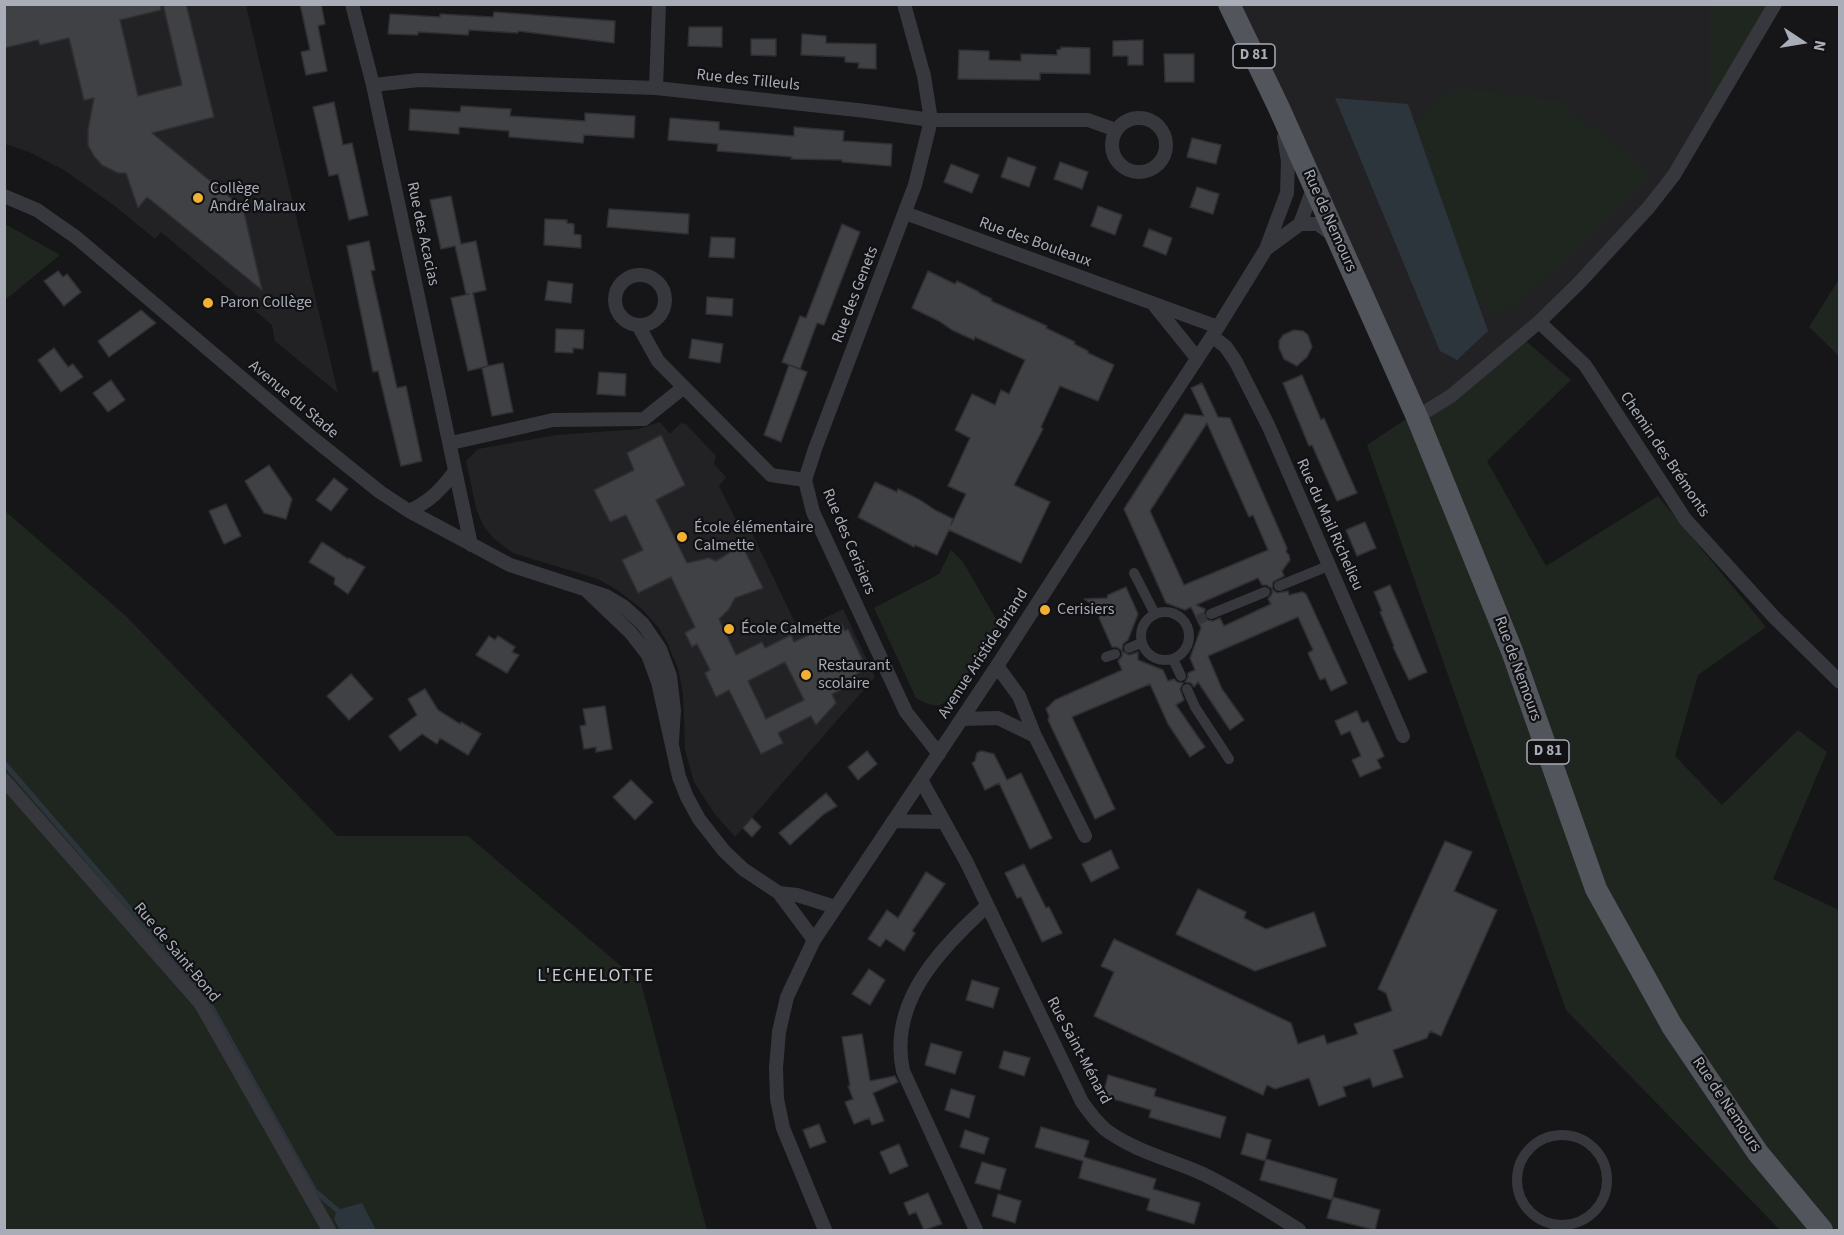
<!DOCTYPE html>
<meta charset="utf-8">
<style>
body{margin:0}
#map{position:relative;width:1844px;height:1235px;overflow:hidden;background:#161618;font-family:"Source Sans 3",sans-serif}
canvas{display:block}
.frame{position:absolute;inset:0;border:6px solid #a8adb8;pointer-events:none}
.north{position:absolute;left:1772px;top:12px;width:60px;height:60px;-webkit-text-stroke:4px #111113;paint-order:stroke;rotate:102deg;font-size:16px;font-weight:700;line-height:24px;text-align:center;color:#a8adb8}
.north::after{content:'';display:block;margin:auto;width:21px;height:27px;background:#a8adb8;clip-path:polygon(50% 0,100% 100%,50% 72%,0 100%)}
</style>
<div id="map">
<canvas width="1844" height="1235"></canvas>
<div class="frame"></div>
<div class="north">N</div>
</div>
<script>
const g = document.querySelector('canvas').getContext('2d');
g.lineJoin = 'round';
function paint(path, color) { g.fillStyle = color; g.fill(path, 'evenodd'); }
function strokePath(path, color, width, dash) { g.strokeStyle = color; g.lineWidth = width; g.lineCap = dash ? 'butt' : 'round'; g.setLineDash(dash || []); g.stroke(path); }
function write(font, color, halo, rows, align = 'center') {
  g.font = font + ' "Source Sans 3",sans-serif'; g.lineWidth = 4.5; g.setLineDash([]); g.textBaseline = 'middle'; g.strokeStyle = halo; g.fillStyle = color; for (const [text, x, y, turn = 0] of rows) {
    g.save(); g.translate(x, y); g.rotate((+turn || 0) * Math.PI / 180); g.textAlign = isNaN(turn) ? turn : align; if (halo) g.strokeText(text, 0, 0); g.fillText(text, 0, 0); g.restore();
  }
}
const built = new Path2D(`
 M5,5H246L338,393L275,341L272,325L161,232L155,239L116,207L64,170L29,152L5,144Z
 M1240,5H1710V111L1637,225L1525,340L1423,408L1345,228Z
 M660,422L670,434L681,423L686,424L716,456L714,464L726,477L719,486L742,532L752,533L799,631L843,609L875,677L735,837L714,813L694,782L685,750L683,694L678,668L666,640L658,627L642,609L617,590L598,579L513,553L494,539L483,525L476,508L466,461L478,449L556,435L639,429Z`);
const green = new Path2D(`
 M1710,5H1774L1710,111Z
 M1455,87L1559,101L1653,173L1573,256L1499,316L1450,273L1399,138Z
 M5,224L60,255L5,300Z
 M1839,279V356L1809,327Z
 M1525,340L1571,380L1487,461L1546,566L1658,496L1766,627L1698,675L1675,756L1722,805L1798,730L1827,752L1773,879L1839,910V1230H1780L1566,1010L1367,445Z
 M4,510L127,617L337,836H468L641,983L707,1230H5Z
 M951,550L963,562L999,624C989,640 956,698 942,704C933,708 924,702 916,698L874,608L939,574Z`);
const water = new Path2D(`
 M1335,98L1408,104L1488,331L1457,360L1440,351Z
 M362,1203L376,1230H340L334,1219L337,1210Z`);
const stream = new Path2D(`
 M4,763L206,997L315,1191L337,1210`);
const building = new Path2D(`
 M4,4H160L161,10L120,20L138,96L182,85L163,4H186L214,117L152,133L243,208L262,290L147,197L138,208L126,173H118L102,165L94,156L88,145V130L94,98L84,100L69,38L40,45L38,40L4,48Z
 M300,4H321L325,24L318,26L327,71L306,75L301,52L310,50Z
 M494,12L615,21L614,43L518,31V33L469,30L468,35L418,32V35L388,34L390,14L440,17V14L493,17Z
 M689,27H722V47L688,46Z
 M802,34L826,36V43L876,44V69L858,68L859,63L845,62V57L801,55Z
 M751,39H776V56L751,55Z
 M1143,40V65H1128V56H1113V41Z
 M1061,47L1090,48V74L1040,73V80L958,79L959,50L989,51V60L1021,61V54L1057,55V50L1061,49Z
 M1164,54H1194V82H1165Z
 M334,102L343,145L352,143L368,215L349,220L338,174L329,176L313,107Z
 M461,106L511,109L510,116L585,121V113L635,116L634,138L584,135L583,143L509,137V131L459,127V134L409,130L410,109L460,112Z
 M670,118L719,122V130L794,136V127L844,131L843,141L892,144L891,166L842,162V160L791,159L792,157L717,151L718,144L668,140Z
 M1192,138L1221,145L1216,164L1187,157Z
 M1008,157L1036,167L1029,187L1001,177Z
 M1060,162L1088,172L1082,189L1054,179Z
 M951,164L979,175L972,193L944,182Z
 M1197,187L1219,194L1213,214L1190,207Z
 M451,196L461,244L476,241L486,290L473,293L488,366L503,363L513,412L492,416L482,368L488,366L468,371L451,298L469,294H466L455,246L441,249L430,200Z
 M1098,206L1122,215L1115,235L1091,226Z
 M609,209L689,214L688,234L607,227Z
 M545,219L567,220V223L574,224V234L581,235V248L544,245Z
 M842,224L860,232L824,325L817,323L800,369L782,362L800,316L806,318Z
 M1149,229L1172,238L1166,255L1143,246Z
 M711,237L735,238L734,258L709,257Z
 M369,241L375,270L371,271L397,388L406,386L422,461L401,466L378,371L373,372L347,246Z
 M58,271L63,277L67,274L81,292L64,306L44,281Z
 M928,271L955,284L957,281L979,292V293L992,299L991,301L1047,326L1046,328L1075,342L1074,344L1088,351V353L1114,365L1098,401L1060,386L1041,427L1043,429L1014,485L1050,502L1021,563L949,530L937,555L915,545L914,547L858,517L875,482L897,492L898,489L920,500L935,510L953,519L951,525L966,494L948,486L970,438L955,430L972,394L995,405L1001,390L1009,394L1025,360L975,337L974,340L952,330L939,321L912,308Z
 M548,281L573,284L571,303L545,300Z
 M707,297L733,299L732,316L706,314Z
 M141,310L156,323L109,357L98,341Z
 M556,329L584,330L583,349L573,348V353L555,352Z
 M1294,330L1303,331L1308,335L1312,347L1307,357L1297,366L1284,359L1279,348V341L1283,335Z
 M692,339L723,344L720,363L689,358Z
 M54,348L68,367L73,364L83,377L61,392L38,360Z
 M789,365L807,372L781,442L764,435Z
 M599,372L626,374L625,396L597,394Z
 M1302,375L1321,420L1324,418L1357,493L1337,501L1315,452L1312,445L1309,446L1283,383Z
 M111,380L125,400L108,412L93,393Z
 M1202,383L1218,417L1230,418L1287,548L1286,552L1289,555L1290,560L1282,571L1284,576L1273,582L1272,589L1277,593L1288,591L1289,595L1302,592L1306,594L1347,683L1331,691L1325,678L1320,680L1308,653L1313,650L1298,617L1208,656L1222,689L1244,720L1230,730L1198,682L1194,687L1191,683L1185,682L1188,677V673L1195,670L1190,658L1201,628L1191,607L1185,610L1166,603L1124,509L1185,414L1204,416L1191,388ZM1207,423L1249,517L1253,515L1268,550L1184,585L1150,511ZM1258,578L1262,585H1267L1272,589V594L1268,599L1271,604L1224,626L1220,618L1213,621L1207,620L1204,616L1205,609L1196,605Z
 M661,435L685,485L656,500L687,563L709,558L716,561L742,545L763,588L735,598L729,609L719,619L736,655L762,642L765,648L791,635L794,642L826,627L828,631L842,624L845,631L848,629L867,669L856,674L859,681L832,694L836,703L816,725L811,716L778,733L783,743L761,754L729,690L716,697L705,673L710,670L697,644L692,647L685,633L695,627L671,577L638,593L622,560L643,550L626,515L610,522L594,490L634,470L627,453ZM785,662L804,700L766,719L748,681Z
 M269,465L292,499L286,519L264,513L245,481Z
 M334,478L348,489L331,511L316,500Z
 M226,504L241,536L224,544L209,511Z
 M1365,522L1376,548L1357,556L1346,530Z
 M322,542L348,559L349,558L365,567L348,594L334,584L335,578L309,562Z
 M1390,585L1427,672L1409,680L1393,647L1394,646L1380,612L1382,611L1374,592Z
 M1126,587L1138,614L1128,640L1123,644L1122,651L1129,655L1138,652V660L1163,670L1168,681L1174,679L1177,682L1183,683L1180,689L1184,700L1176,705L1205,747L1190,757L1168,724L1150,684L1072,717L1115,809L1095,819L1048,720L1049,716L1046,709L1055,700L1122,670L1118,661L1122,656V651L1117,647H1112L1099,618L1101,611L1084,599L1107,598L1108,595Z
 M489,636L495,640L498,636L515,647L512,652L519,655L507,673L476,655Z
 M351,674L373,699L349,720L327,696Z
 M425,689L438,710L460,724L461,722L481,734L468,755L440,738L437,744L422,734L400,751L389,736L417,715L408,699Z
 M605,706L612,749L596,752V747L584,749L580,726L586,725L583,709Z
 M1357,711L1362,723L1368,721L1384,756L1377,760L1381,768L1360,777L1352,760L1361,756L1350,731L1341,735L1335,721Z
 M867,751L877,764L858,780L848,767Z
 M981,751L994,754L1007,780L1021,773L1052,838L1030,849L999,783L985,790L972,763L975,761L977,753Z
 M631,780L653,802L635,820L613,797Z
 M826,793L837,806L824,814L790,845L779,833Z
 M752,818L761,827L752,837L743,828Z
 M1445,841L1472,852L1454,891L1497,910L1441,1036L1430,1031L1427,1038L1393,1050L1403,1077L1373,1087L1370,1078L1343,1087L1346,1096L1319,1106L1309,1078L1275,1089L1267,1085L1263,1095L1094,1016L1114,972L1101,966L1114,939L1291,1023L1298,1044L1324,1035L1327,1044L1358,1034L1354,1024L1392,1011L1386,993L1378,989Z
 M1111,850L1119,868L1091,882L1082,864Z
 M1024,864L1046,908L1049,907L1062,933L1042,942L1021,897L1017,898L1005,873Z
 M926,872L945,884L912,931L915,933L904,951L886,939L880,947L868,939L887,910L898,918Z
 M1198,889L1246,912L1244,918L1266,929L1314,912L1326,946L1255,971L1176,934Z
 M869,969L885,980L870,1005L852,994Z
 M972,980L999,988L993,1008L966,1000Z
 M862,1034L870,1081L895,1076L898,1082L873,1093L884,1121L872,1125L869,1118L854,1124L845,1102L853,1099L848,1086H850L842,1037Z
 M931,1043L962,1052L955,1074L925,1065Z
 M1004,1051L1030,1058L1024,1076L999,1068Z
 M1108,1075L1156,1089L1154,1096L1226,1117L1220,1138L1149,1117L1151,1110L1103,1096Z
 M951,1089L975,1096L969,1118L945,1110Z
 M819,1124L826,1142L810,1148L803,1130Z
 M1041,1127L1089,1141L1084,1157L1156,1179L1153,1189L1200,1203L1194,1224L1147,1210L1150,1199L1079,1178L1083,1161L1035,1147Z
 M965,1130L989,1138L984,1154L960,1147Z
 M1247,1133L1271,1140L1265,1161L1241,1154Z
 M899,1144L908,1166L890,1174L880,1152Z
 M1266,1159L1337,1179L1332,1200L1260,1180Z
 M982,1162L1006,1169L1000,1190L975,1183Z
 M928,1193L942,1224L924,1230L916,1212L909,1215L904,1203Z
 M998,1194L1021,1201L1015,1223L992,1216Z
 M1333,1197L1380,1210L1375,1230L1327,1218Z`);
const pedestrianTunnel = new Path2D(`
 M1197,620L1211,614`);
const pedestrian = new Path2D(`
 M1134,573L1155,614
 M1279,586L1328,566
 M1141 636a24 24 0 1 1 48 0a24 24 0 1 1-48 0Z
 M1211,614L1265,592
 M1129,648L1141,643
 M1106,657L1115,654
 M1173,659L1181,676
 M1187,689L1195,707L1229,759
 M1517 1180a45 45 0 1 1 90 0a45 45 0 1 1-90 0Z`);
const minor = new Path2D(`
 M352,4L373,85L471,545
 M373,85L419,80L656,88L866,111L931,120H1088L1116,130
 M656,88L659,4
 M1112 145a27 27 0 1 1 54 0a27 27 0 1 1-54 0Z
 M4,196L37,210L77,238L309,435L380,492L409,511L510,565L606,596L623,606L643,624L660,649L670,676L674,710L672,741
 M905,213L1218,327
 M1300,224L1314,186
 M1266,249L1300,224H1318L1333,235
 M615 300a25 25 0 1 1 50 0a25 25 0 1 1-50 0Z
 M1155,306L1197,358
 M1539,322L1585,365L1685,519L1774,617L1840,682
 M638,325L658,361L771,475L805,480L813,512L906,712L939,754
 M1212,336L1226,347L1236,362L1269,427L1403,736
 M1417,417L1451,396L1539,322L1579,283L1649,207L1674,175L1775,4
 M451,443L553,420L644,419L684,387
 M805,480L815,449L915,185L931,120L924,76L904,4
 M409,511C429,502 442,489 455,471
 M588,592L631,633L648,655L658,682L679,777L687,797L699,819L724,851L743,869L779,893L814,940
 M997,666L1019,696L1035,736L1085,836
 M962,719L998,718L1035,736
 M4,780L201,1004L329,1230
 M921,780L967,863L1082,1102C1089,1112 1096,1122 1106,1130C1134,1151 1172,1160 1203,1174C1236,1190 1268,1210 1299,1230
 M893,821L944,822
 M779,893L797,895L835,907
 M825,1230L783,1128L777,1099L776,1068L779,1032L787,997L814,940L997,666L1099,508L1218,327L1266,249L1287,193L1288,161L1284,137
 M976,1230L903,1071C888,1002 940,949 987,906`);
const primary = new Path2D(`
 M1229,4L1279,108L1417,417L1512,651L1596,889L1672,1026L1758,1153L1822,1230`);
const markers = [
 [198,198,6,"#f2b134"],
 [208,303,6,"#f2b134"],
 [682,537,6,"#f2b134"],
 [1045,610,6,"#f2b134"],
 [729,629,6,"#f2b134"],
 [806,675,6,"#f2b134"]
];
const shields = [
 [1254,56,42],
 [1548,752,42]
];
const shieldNames = [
 ["D 81",1254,56],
 ["D 81",1548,752]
];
const streetNames = [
 ["Rue des Tilleuls",748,81,6],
 ["Rue de Nemours",1329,221,66],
 ["Rue des Acacias",422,234,78],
 ["Rue des Bouleaux",1035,243,20],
 ["Rue des Genets",856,295,-69],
 ["Avenue du Stade",293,400,40],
 ["Chemin des Brémonts",1664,455,56],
 ["Rue du Mail Richelieu",1329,525,66],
 ["Rue des Cerisiers",848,542,67],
 ["Avenue Aristide Briand",984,654,-57],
 ["Rue de Nemours",1517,669,70],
 ["Rue de Saint-Bond",176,953,50],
 ["Rue Saint-Ménard",1078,1051,62],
 ["Rue de Nemours",1726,1105,56]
];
const poiNames = [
 ["Collège",210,189],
 ["André Malraux",210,207],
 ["Paron Collège",220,303],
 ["École élémentaire",694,528],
 ["Calmette",694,546],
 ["Cerisiers",1057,610],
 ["École Calmette",741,629],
 ["Restaurant",818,666],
 ["scolaire",818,684]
];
const neighbourhoodNames = [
 ["L'ECHELOTTE",596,977]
];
paint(built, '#222225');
paint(green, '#1e261f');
paint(water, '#2c353c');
strokePath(stream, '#2c353c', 5);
paint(building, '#404145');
strokePath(building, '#303034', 1.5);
strokePath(pedestrianTunnel, '#333438', 10, [10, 5]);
strokePath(pedestrian, '#37383d', 10);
strokePath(minor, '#37383d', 14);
strokePath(primary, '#53555c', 22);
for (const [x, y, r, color] of markers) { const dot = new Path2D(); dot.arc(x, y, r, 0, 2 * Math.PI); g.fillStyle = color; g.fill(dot); strokePath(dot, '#111113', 2); }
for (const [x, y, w] of shields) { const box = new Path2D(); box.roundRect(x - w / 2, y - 12, w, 24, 4.5); g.fillStyle = '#111113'; g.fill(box); strokePath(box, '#a8adb8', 1.5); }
write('bold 15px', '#a8adb8', null, shieldNames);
write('16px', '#a8adb8', '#111113', streetNames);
write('16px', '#a8adb8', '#111113', poiNames, 'left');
g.letterSpacing = '1.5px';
write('18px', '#c9ccd4', '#111113', neighbourhoodNames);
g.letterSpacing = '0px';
</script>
